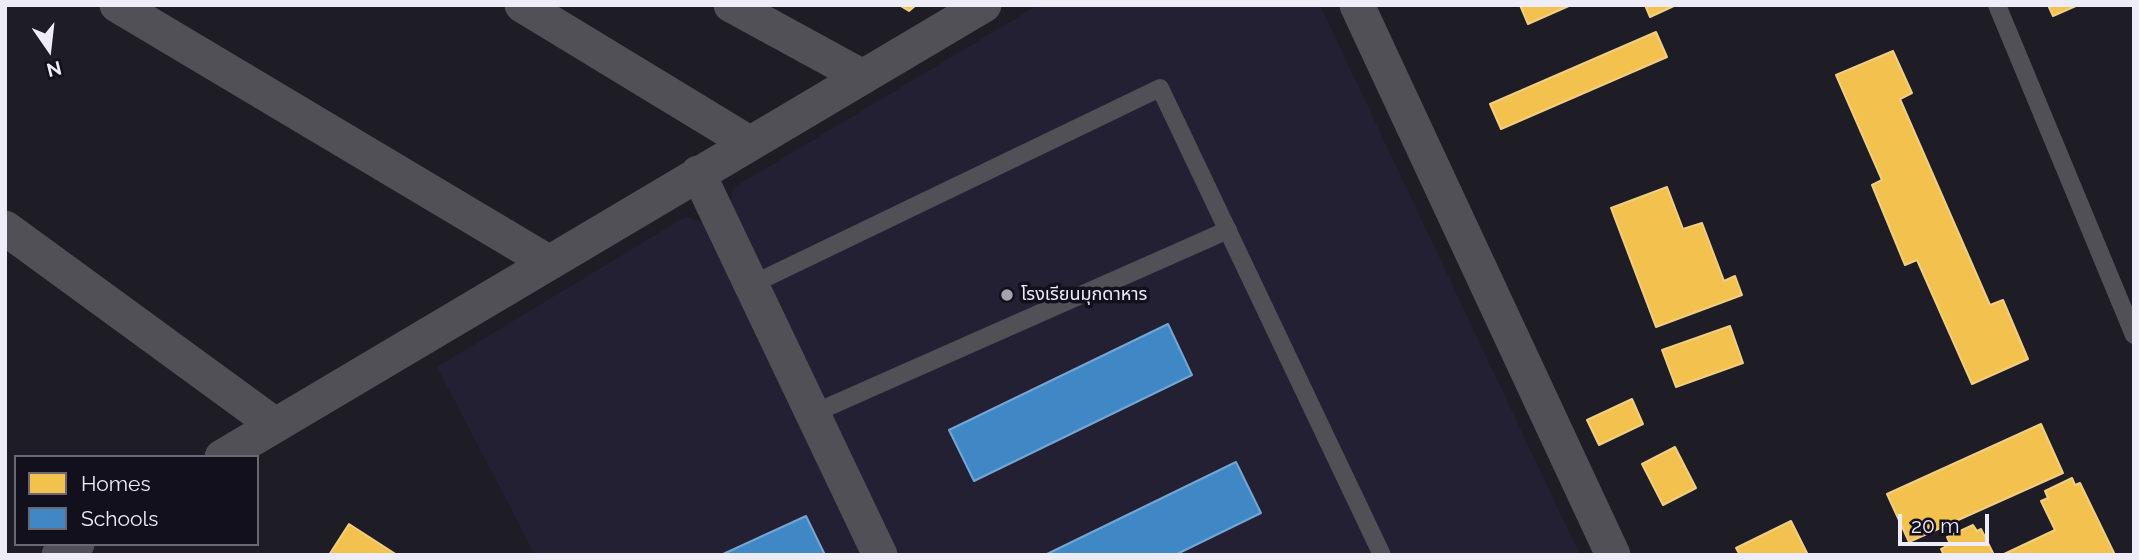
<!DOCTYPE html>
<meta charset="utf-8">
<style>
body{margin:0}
#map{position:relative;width:2139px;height:560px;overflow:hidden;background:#1e1c24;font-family:Raleway,sans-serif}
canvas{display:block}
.frame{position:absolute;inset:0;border:7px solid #eeecf7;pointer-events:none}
.legend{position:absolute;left:14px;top:455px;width:245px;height:91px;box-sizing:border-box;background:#13101e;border:2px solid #6b6875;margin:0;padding:9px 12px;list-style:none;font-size:21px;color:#eeecf7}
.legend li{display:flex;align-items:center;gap:14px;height:35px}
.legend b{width:35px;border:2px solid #6b6875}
.north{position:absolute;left:14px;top:14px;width:70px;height:70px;-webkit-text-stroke:5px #13101e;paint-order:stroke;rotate:166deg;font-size:19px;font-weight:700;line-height:28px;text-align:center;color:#eeecf7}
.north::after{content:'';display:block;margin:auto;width:24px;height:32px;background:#eeecf7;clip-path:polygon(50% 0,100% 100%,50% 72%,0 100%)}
.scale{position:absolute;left:1898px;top:514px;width:91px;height:32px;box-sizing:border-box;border:4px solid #eeecf7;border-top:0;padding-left:9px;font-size:21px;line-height:24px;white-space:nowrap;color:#eeecf7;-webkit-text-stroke:5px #13101e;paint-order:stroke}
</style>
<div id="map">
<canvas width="2139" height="560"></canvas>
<div class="frame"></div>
<ul class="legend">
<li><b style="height:19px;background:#f2c14e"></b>Homes</li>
<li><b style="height:19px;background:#3f88c5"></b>Schools</li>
</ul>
<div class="north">N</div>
<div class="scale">20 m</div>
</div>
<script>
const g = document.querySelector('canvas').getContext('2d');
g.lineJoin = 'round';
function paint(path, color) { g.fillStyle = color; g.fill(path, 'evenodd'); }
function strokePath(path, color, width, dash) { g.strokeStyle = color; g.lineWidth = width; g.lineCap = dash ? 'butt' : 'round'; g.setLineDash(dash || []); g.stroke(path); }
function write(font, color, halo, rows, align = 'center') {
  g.font = font + ' Raleway,"Noto Sans Thai",sans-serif'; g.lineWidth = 7; g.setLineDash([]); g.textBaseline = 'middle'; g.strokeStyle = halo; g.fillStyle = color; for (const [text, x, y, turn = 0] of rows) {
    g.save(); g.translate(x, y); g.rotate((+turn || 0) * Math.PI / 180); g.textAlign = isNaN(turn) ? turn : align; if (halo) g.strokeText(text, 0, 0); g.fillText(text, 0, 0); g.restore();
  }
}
const built = new Path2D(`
 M1038,5H1320L1580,555H535L437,367L685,217L708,223L729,211L733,188Z`);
const homes = new Path2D(`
 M899,5H916L909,11Z
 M1520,5H1571L1528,24Z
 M1645,5H1676L1650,17Z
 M2048,5H2078L2053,16Z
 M1656,32L1667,57L1501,129L1490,104Z
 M1893,51L1912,93L1900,99L1990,305L2003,300L2028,359L1972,384L1917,260L1905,265L1872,185L1882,180L1836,75Z
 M1667,187L1683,229L1702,223L1724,281L1735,276L1742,295L1656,327L1611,208Z
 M1730,326L1743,363L1676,387L1662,350Z
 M1632,399L1643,424L1599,445L1587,420Z
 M2041,424L2063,473L1909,542L1887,494Z
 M1675,447L1696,488L1663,505L1642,464Z
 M2072,478L2075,485L2080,483L2115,555H2002L2055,530L2041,501L2048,498L2045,491Z
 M1791,521L1808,555H1740L1736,548Z
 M349,524L397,555H329Z
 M1973,525L1977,531L1981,529L1994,555H1944L1941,549L1950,544L1947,537Z`);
const schools = new Path2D(`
 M1168,324L1192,375L974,481L949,430Z
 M1236,462L1261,513L1175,555H1045Z
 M806,516L825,555H721Z`);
const service = new Path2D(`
 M1997,5L2134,335
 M751,285L1160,88L1382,555
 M812,414L1228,230`);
const minor = new Path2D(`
 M117,5L548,262
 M522,5L749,143
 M731,5L863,77
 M1357,5L1613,555
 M698,173L880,555
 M5,228L275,425
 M222,457L984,5
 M59,555L77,544`);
const markers = [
 [1007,295,7,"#a5a3ad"]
];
const poiNames = [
 ["โรงเรียนมุกดาหาร",1021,295]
];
paint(built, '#242034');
paint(homes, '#f2c14e');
strokePath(homes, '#f1ce81', 2);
paint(schools, '#3f88c5');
strokePath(schools, '#74a6d4', 2);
strokePath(service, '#515056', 18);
strokePath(minor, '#515056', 35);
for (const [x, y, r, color] of markers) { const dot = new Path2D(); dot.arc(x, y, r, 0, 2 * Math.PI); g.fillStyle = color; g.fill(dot); strokePath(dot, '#13101e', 2.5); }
write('18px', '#eeecf7', '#13101e', poiNames, 'left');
</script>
